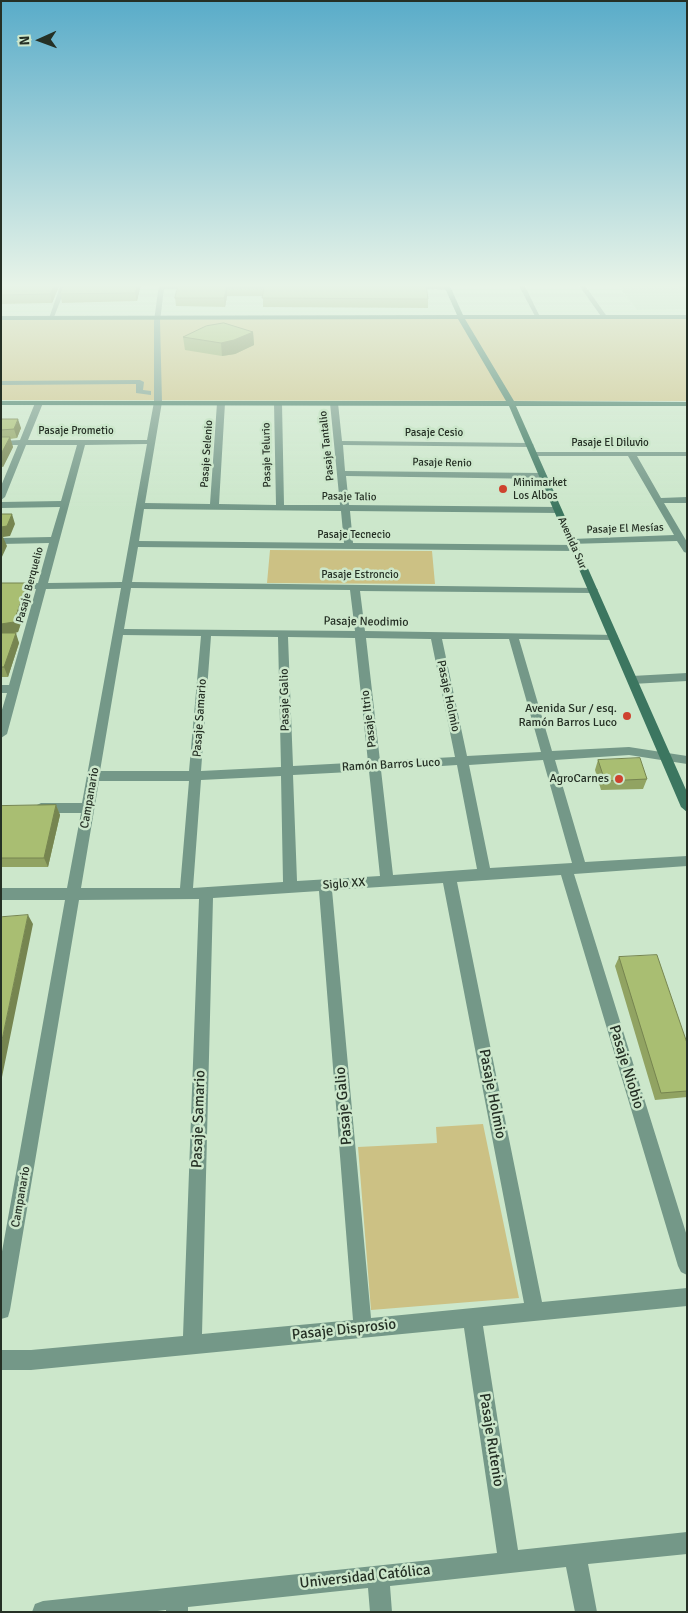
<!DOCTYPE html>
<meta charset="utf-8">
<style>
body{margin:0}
#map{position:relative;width:688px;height:1613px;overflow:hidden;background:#cce7cb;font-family:Signika,sans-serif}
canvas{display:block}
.frame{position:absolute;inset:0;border:2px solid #253025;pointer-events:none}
.north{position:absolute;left:15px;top:15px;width:50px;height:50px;-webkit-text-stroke:4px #cce7cb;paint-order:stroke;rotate:268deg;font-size:14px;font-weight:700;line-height:20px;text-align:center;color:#253025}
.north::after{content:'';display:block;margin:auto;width:18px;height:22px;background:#253025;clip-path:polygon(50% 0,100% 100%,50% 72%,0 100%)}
</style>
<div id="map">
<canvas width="688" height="1613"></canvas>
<div class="frame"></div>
<div class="north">N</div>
</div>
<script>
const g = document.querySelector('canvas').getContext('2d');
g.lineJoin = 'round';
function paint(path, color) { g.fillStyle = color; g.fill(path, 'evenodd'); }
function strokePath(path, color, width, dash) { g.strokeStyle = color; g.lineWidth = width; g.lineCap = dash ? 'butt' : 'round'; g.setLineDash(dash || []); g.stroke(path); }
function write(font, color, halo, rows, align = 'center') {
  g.font = font + ' Signika,sans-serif'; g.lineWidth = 5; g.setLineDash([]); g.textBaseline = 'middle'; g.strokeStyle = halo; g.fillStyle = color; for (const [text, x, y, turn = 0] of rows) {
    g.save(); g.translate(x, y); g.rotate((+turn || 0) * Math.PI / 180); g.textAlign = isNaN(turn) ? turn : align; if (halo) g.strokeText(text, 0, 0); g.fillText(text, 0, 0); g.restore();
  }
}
const built = new Path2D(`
 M617,284H687V309L637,310Z`);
const green = new Path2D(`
 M1,319H687V401L1,400Z
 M270,550L432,551L435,584L267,583Z
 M483,1124L519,1298L371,1310L358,1147L437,1143L436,1127Z`);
const street = new Path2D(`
 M61,284H67L54,317L49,318Z
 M159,284L195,285L198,287L195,289H164L160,321L162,402L145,503L210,504L217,403L221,401L225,403L219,504L276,505L274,403L278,401L282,403L284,505H340L330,403L334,401L338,403L342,441L530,443L534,445L530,447L343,445L345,471L543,473L547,476L543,479L346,476L349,505L558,507L562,510L558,513L350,511L353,543L575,545L580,548L575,551L138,547L132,582L596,588L598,590L593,593L360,591L365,631L617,635L618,637L613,640L519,639L552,751L629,747L687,756V764L629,755L555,760L585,862L687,856V866L574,874L687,1236V1275L681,1272L678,1266L561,875L457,882L542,1302L687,1288V1306L483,1326L518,1550L687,1532V1554L588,1564L597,1612H575L566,1567L390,1586L392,1612H370L368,1588L188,1607V1612H166V1610L149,1612H32L35,1604L43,1601L497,1553L464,1328L31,1370H1V1350H31L183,1336L199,899L79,900L10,1310L8,1317L1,1319V1257L65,900H1V888H67L81,813H41L37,811L35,808L37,805L41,803H82L121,588L46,589L7,734L1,738V713L7,693H1V685H9L36,589L1,590V584L38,583L49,543L1,544V538L51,537L60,507L1,508V502L61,501L77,445H26L5,497L1,500V486L18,445H1V441L20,440L35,403L39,401L43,403L28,440H147L154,402V321ZM147,444L122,582L48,583L85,445ZM144,509L341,511L344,543L139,541ZM131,588L350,590L355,631L124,629ZM123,635L201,636L189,771H100ZM211,636L278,637L281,767L201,771ZM288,637L355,638L368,762L293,766ZM366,638L431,639L455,757L380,761ZM442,639H509L541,752L467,756ZM543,760L572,863L490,868L469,765ZM457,765L477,869L393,875L381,770ZM369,771L380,876L297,881L293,775ZM281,776L283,882L193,888L201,780ZM99,781H189L180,888H81ZM443,883L524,1303L371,1318L332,890ZM319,891L353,1320L202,1334L213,898Z
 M518,284H524L541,319L536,318Z
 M578,284H584L608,318L607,319H603Z
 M410,285L448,286L451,288L448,290L408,288Z
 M140,380L144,382L143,390L151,391V395L136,393V384L1,385V381Z
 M531,452H687V456H637L661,498L687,497V503H664L687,542V553L684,552L677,541L569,544L567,542L572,539L674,535L628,456H531Z
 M687,673V681L632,684L627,680L632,676Z`);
const secondary = new Path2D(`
 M443,284H449L463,315H687V319H465L514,401L687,402V406H516L687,792V812L681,807L509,406L1,405V401H506L458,319L1,320V316L457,315Z`);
const wall = new Path2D(`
 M1,284H60L52,303L1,304Z
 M64,284H141L137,301L62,303L60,294Z
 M179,284H426L428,299V308L263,307V296H227L225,307L176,306L175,298Z
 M678,284H687V294Z
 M253,332L254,345L235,354L222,356L185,350L183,337Z
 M1,419L21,428L17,438L10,439L13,447L3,467H1Z
 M1,583H27L31,593L18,632L15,633L19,643L8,677H1Z
 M598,760L647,779L643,789L601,790L595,770Z
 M56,805L60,815L48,867H1V806Z
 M619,957L687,1043V1097L655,1100L615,966Z`);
const shadedWall = new Path2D(`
 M55,284H60L52,303L50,294Z
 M138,284H141L137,301L135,293Z
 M227,287V296L225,307L224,298Z
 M253,332L254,345L235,354L222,356L221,343Z
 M18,419L21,428L17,438L14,429Z
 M10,437L13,447L3,467L1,463V454Z
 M12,514L15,524L10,536L3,537L7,546L1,559V527Z
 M27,583L31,593L18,632L1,635V624Z
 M16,633L19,643L8,677L4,667Z
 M56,805L60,815L48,867L44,858Z
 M28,915L33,924L1,1082V1045Z`);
const building = new Path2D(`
 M1,284H55L50,294L1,295Z
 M64,284H138L135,293L60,294Z
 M179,284H426L428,299L262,298L264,287H227L224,298H175Z
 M224,323L253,332L234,340L221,343L183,337L206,326Z
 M1,419H18L14,429L1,430Z
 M1,437H10L1,454Z
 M1,514H12L7,526L1,527Z
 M1,583H27L14,622L1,624Z
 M1,633H16L4,667H1Z
 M640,758L647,779L605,781L598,760Z
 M56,805L44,858H1V806Z
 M28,915L1,1045V918L2,917Z
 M657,955L687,1043V1091L661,1093L619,957Z`);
const markers = [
 [503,489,5,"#ce422e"],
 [627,716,5,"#ce422e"],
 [619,779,5,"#ce422e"]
];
const farStreetnames = [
 ["Pasaje Prometio",76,431],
 ["Pasaje Cesio",434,433],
 ["Pasaje El Diluvio",610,443],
 ["Pasaje Tantalio",327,446,-96],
 ["Pasaje Selenio",207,454,-86],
 ["Pasaje Telurio",267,455,-91],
 ["Pasaje Renio",442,463,1],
 ["Pasaje Talio",349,497,1],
 ["Pasaje El Mesías",625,529,-2],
 ["Pasaje Tecnecio",354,535],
 ["Avenida Sur",572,543,66],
 ["Pasaje Estroncio",360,575],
 ["Pasaje Berquelio",30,585,-75]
];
const farPoinames = [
 ["Minimarket",513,483],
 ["Los Albos",513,496]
];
const streetNames = [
 ["Pasaje Neodimio",366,622,1],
 ["Pasaje Holmio",448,696,78],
 ["Pasaje Galio",285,700,-91],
 ["Pasaje Samario",200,718,-86],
 ["Pasaje Itrio",369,719,-97],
 ["Ramón Barros Luco",391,765,-3],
 ["Campanario",90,798,-80],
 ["Siglo XX",344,884,-4],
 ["Campanario",21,1197,-80]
];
const poiNames = [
 ["Avenida Sur / esq.",617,709],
 ["Ramón Barros Luco",617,723],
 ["AgroCarnes",609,779]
];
const nearStreetnames = [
 ["Pasaje Niobio",626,1067,73],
 ["Pasaje Holmio",492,1094,79],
 ["Pasaje Galio",344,1106,-95],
 ["Pasaje Samario",199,1119,-88],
 ["Pasaje Disprosio",344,1330,-6],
 ["Pasaje Rutenio",491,1440,81],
 ["Universidad Católica",365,1577,-6]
];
paint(built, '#c0e2bf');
paint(green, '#ccc184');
paint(street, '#749888');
paint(secondary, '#3c7660');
paint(wall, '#91a362');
paint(shadedWall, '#768550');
paint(building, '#a9be72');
strokePath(building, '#768550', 1);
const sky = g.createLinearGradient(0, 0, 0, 510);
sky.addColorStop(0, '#59acc9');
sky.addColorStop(0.56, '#e8f4e8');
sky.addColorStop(1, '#e8f4e800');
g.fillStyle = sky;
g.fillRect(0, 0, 688, 510);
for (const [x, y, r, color] of markers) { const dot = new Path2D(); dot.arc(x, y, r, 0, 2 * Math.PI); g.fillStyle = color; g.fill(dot); strokePath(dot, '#cce7cb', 2); }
write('11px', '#253025', '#cce7cb', farStreetnames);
write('11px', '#253025', '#cce7cb', farPoinames, 'left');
write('12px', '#253025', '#cce7cb', streetNames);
write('12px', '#253025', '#cce7cb', poiNames, 'right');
write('15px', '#253025', '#cce7cb', nearStreetnames);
</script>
